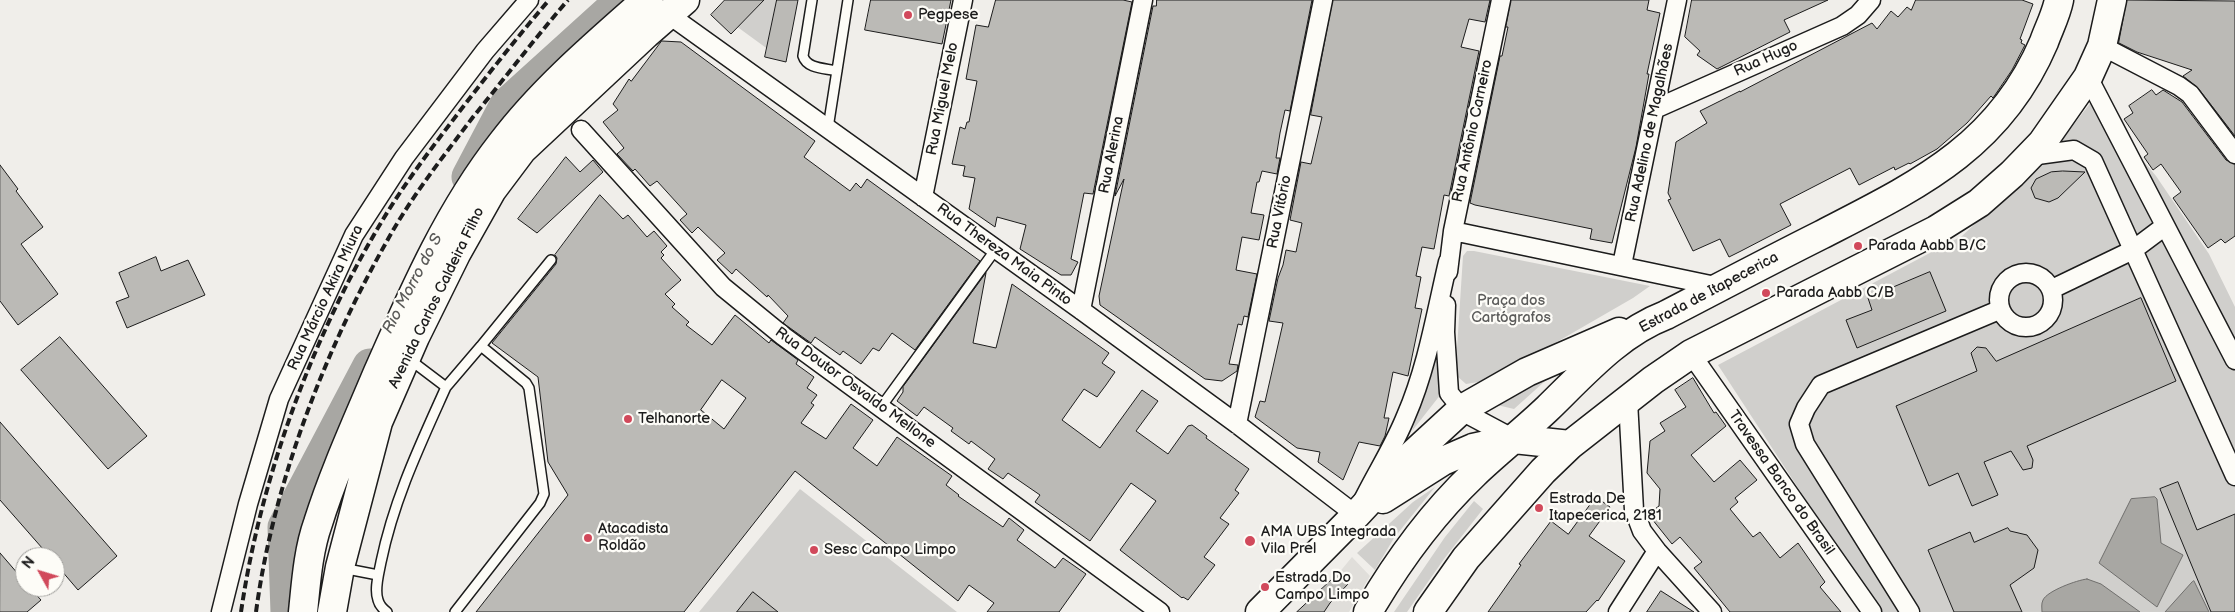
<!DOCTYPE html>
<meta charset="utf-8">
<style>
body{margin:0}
#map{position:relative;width:2235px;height:612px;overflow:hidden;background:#f0eeea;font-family:"Balsamiq Sans",sans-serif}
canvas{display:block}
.north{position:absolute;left:15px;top:547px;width:50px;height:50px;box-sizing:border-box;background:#fdfcf7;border:1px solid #a3a29f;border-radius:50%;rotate:309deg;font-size:14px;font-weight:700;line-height:20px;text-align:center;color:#1c1c1c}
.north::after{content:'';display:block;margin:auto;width:18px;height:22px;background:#d1495b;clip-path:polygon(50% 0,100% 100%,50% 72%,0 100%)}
</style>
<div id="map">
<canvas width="2235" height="612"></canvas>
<div class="north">N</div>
</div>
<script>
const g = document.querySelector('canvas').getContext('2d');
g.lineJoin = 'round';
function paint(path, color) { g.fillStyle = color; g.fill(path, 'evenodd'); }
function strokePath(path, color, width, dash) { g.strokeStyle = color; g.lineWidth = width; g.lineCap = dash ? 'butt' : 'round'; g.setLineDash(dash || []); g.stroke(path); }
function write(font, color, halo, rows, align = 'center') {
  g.font = font + ' "Balsamiq Sans",sans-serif'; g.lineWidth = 4.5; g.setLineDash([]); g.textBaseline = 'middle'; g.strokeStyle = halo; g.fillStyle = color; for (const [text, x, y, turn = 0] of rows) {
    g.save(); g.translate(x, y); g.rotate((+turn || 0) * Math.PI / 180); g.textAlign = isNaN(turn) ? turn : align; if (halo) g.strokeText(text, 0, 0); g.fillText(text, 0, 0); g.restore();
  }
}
const built = new Path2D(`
 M1352,557L1370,576L1349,612H1297L1338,574Z`);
const green = new Path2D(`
 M737,0H786L769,50L721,15Z
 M2095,97L2122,119L2141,158L2156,176L2209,254L2235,307V612H1879L1718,365L1962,236L2054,150Z
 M1467,251H1474L1650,286L1633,298L1491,380L1466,384L1457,376L1456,364L1463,256Z
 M1435,336L1437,369L1441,394L1412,431L1423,397Z
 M1554,373L1514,409L1493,404Z
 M1435,487L1394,538L1375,570L1357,553L1413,502Z
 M800,489L957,612H699Z
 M1474,501L1483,509L1444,559L1407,612H1394L1445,537Z`);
const water = new Path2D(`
 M2155,497L2157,499L2161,543L2183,555L2157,607L2099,563L2131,499Z
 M2087,579L2101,584L2140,612H2042C2042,608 2041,604 2043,600C2047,591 2077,580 2087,579Z
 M2194,581L2209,612H2165L2192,582Z`);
const river = new Path2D(`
 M469,177L507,105L623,0
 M288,612L285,527L370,366`);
const building = new Path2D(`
 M725,0H764L731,34L711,15Z
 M777,0H798L786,62L765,57Z
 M871,0H951L942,44L865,30Z
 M996,0H1123L1132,2L1093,194L1084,193L1071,259L1078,262L1071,275H1061L1020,249L1026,225L997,217L995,227L969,209L975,178L963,176L965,166L952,164L960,127L965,129L967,122H969L977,81L966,79L976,25L988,27Z
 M1157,0H1312L1290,111L1285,110L1280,133L1276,158H1280L1277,174L1262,171L1259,182H1257L1251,213L1264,215L1259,240L1242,237L1236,270L1257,274L1248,317L1244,316L1242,325L1238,324L1229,364L1238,365L1237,371L1222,381L1205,379L1100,305L1099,296L1124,179L1115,196L1153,6H1156Z
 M1333,0H1490L1485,22L1469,19L1461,47L1479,51L1449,196L1444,195L1434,249L1422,247L1416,276L1421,277L1415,308L1422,309L1408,376L1393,372L1384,418H1389L1385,436L1380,446L1359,442L1343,480L1318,462L1320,452L1297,448L1255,417L1260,401L1265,402L1283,323L1269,321L1278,278L1283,265L1286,250L1296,252L1302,223L1290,220L1301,162L1311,164L1322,117L1311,115Z
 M1511,0H1649L1647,10L1660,13L1647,74H1649L1636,147L1612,243L1590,239L1592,229L1475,205L1470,203L1500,56H1502L1508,27H1506Z
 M1692,0H1828L1784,20L1790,32L1717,69L1697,55L1700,51L1685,37Z
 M1916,0H2022L2033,4L2020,39L2022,40L2021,43L2025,45L2012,70L1993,98L1991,96L1967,123L1937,149L1910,164L1909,163L1895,170L1894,167L1859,185L1850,168L1780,204L1791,225L1741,251L1729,257L1720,239L1693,251L1668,200L1671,199L1668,193L1676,142L1707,123L1700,111L1740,91V92L1872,23L1877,29L1891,11L1898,17L1907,7L1911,10Z
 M2127,0L2235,1V136L2198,88L2183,76L2192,70L2137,52L2119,43Z
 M662,41L681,42L815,141L804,157L850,191L856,183L861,188L867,179L980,261L915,350L892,333L879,351L873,348L861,364L843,351L840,355L815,337L811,343L783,323L788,316L768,295L767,297L736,269L732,274L717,260L725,253L698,227L692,233L680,220L687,214L657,181L650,186L635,169L633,171L617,154L624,148L603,122L618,110L613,104L629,79L631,81Z
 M2152,90L2156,95L2163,90L2182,102L2226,160L2235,164V236L2225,243L2221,239L2208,248L2173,198L2181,192L2161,164L2153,170L2144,157L2148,154L2124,119L2133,113L2129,106Z
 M566,157L580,172L593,160L603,172L537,233L518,219Z
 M0,165L18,189L16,191L43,227L21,244L58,294L18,325L0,301Z
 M2063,171L2085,172L2058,198L2049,202L2035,198L2031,188L2036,179L2051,172Z
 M600,195L623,219L628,215L647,237L654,231L667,246L661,252L664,255L661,258L681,280L665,294L675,304L672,307L689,322L686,325L712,345L735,315L769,343L771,340L798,360L796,364L814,377L807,388L817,395L811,403L814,405L801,423L826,439L851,404L873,420L853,448L877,466L897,437L952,476L946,485L959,495L958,496L1003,527L1009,518L1024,530L1017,540L1055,568L1063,558L1086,574L1059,612H987L994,603L969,585L958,601L795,471L684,612H476L568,495L548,462L538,377L492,343L556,264L557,258L555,255ZM722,380L746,398L724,429L701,410Z
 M156,257L161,271L188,260L205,295L127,328L116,302L129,297L119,273Z
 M1930,272L1946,311L1857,348L1846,320L1872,310L1868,298Z
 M986,273L973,343L996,348L1012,284L1109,353L1102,363L1115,372L1106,385L1097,397L1084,389L1062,420L1100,448L1142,390L1158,401L1136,431L1168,454L1188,426L1192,425L1207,436L1206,438L1249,469L1235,490L1239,493L1220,518L1229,524L1204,557L1215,565L1188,600L1183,597L1182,598L1120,550L1156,501L1131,483L1090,541L1035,502L1040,495L1008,473L1003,479L988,469L995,459L971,441L969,444L951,431L953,428L924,407L917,416L897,401L903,392V387Z
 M2141,298L2176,381L2027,446L2033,460L2032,468L2023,470L2011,451L1984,462L1998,495L1972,506L1958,473L1929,486L1896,406L1977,371L1971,353L1977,347L1986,348L1996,361Z
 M60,337L147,436L108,469L21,370Z
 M1693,378L1714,413L1716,412L1726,426L1691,455L1714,482L1740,460L1757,480L1735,498L1738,502L1730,509L1753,537L1760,532L1780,558L1798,543L1825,582L1820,587L1841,612H1730L1694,568L1702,562L1680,537L1672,544L1648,514L1659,506L1660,489L1647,473L1650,441L1665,431L1660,423L1686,407L1675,390Z
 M0,422L117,556L78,590L55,563V557H50L0,500Z
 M2178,482L2197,530L2235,514V612H2211L2160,489Z
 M1596,497L1610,507L1589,536L1625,561L1598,601L1597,600L1586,612H1488L1521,565L1519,564L1551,521L1568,534Z
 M2008,528L2010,531L2027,535L2038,550L2034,568L2010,585L2022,612H1954L1928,550L1970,532L1974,542Z
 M0,553L25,582V587H29L41,600L27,612H0Z
 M1338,574L1348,584L1330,603L1324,612H1297Z
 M1661,591L1694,612H1647Z
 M753,592L778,612H737Z`);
const service = new Path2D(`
 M812,0L803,56C807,69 825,68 837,71
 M828,128L848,0
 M446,387L481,346L551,260
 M881,407L996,249
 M342,568L378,575
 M387,612C383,609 379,604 378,600C374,589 379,573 381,562C394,499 420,445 446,387L409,359
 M455,612L540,503L544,494L529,388L526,383L481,346`);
const minor = new Path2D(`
 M661,9L1081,310L1237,424L1356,515C1371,481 1392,451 1406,416C1427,368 1436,313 1448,262
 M2102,46L2179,86L2190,94L2235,154
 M2088,77L2235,360
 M1655,109L1842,26L1858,15L1871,0
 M581,130L723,287L783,336L1160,612
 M2030,156L2074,150L2093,161L2235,476
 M923,197L963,0
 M1453,231L1720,287
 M1622,265L1677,0
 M1448,272L1453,231L1501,0
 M1999 300a27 27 0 1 1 54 0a27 27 0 1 1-54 0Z
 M2052,289L2133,250L2165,226
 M1446,305L1445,332L1449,393L1462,409L1469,415L1514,439
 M1081,310L1143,0
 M1691,354L1872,612
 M1628,401L1634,510L1642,531L1657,551L1712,612
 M1237,424L1323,0
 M221,612L248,504L279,399L354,235L404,158L485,51L529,0
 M1618,612L1657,551
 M1910,612L1805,444L1799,424L1806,408L1821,385L1999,310`);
const primary = new Path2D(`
 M1383,499L1443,461L1473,448L1514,439L1570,445
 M303,612C306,583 308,551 318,523C334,472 357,422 378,372C413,293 448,212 502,143C542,90 596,44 646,0
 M332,612L340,567L378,422L415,337L456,254L492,190L522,150L646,34L685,0
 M1260,612L1356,515L1411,456L1462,409L1527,372L1619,332
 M1368,612C1397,562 1432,514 1474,474C1498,451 1524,431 1548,408C1584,373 1619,333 1666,315C1718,288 1769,261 1821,235C1916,186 1999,148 2044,42C2049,28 2056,15 2059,0
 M1428,612L1466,558L1543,471L1570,445L1653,380L1691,354L1936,230L1979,203L2012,174L2042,143L2088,77L2102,46L2112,0`);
const rail = new Path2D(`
 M241,612C260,482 309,346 375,233C401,187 434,145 466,103C493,68 520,34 549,0
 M256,612C273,485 324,352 387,241C411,197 443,157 473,117C505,78 535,38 568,0`);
const markers = [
 [908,15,5,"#d1495b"],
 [1858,246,5,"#d1495b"],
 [1766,293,5,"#d1495b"],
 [628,419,5,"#d1495b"],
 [1539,508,5,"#d1495b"],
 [588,538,5,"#d1495b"],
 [1250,541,6,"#d1495b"],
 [814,550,5,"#d1495b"],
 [1265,587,5,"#d1495b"]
];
const poiNames = [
 ["Pegpese",918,15],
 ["Parada Aabb B/C",1868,246],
 ["Parada Aabb C/B",1776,293],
 ["Telhanorte",638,419],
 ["Estrada De",1549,499],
 ["Itapecerica, 2181",1549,516],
 ["Atacadista",598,529],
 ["Roldão",598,546],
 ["AMA UBS Integrada",1261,532],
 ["Vila Prel",1261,549],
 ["Sesc Campo Limpo",824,550],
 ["Estrada Do",1275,578],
 ["Campo Limpo",1275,595]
];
const streetNames = [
 ["Rua Hugo",1766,59,-24],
 ["Rua Miguel Melo",943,99,-79],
 ["Rua Antônio Carneiro",1473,131,-78],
 ["Rua Adelino de Magalhães",1650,133,-78],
 ["Rua Alerina",1112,155,-79],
 ["Rua Vitório",1280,212,-79],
 ["Rua Thereza Maia Pinto",1004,255,36],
 ["Estrada de Itapecerica",1709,293,-28],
 ["Rua Márcio Akira Miura",326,298,-65],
 ["Avenida Carlos Caldeira Filho",437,298,-64],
 ["Rua Doutor Osvaldo Mellone",855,388,36],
 ["Travessa Banco do Brasil",1781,483,55]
];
const parkNames = [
 ["Praça dos",1511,301],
 ["Cartógrafos",1511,318]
];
const waterNames = [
 ["Rio Morro do S",413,284,-62]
];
paint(built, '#e0deda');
paint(green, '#d0cfcc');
paint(water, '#a8a7a3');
strokePath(water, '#706f6d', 1);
strokePath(river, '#a8a7a3', 35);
paint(building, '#bbbab6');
strokePath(building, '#1c1c1c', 1);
strokePath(service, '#1c1c1c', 12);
strokePath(minor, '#1c1c1c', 21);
strokePath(primary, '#1c1c1c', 31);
strokePath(service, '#fdfcf7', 9);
strokePath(minor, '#fdfcf7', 18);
strokePath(primary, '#fdfcf7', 28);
strokePath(rail, '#1c1c1c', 4, [8, 4]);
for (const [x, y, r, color] of markers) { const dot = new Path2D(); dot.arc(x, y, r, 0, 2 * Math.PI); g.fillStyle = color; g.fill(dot); strokePath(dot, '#fdfcf7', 2); }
write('15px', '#1c1c1c', '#fdfcf7', poiNames, 'left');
write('15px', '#1c1c1c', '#fdfcf7', streetNames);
write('15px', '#5b5b5a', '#fdfcf7', parkNames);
write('italic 16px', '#5b5b59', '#fdfcf7', waterNames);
</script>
